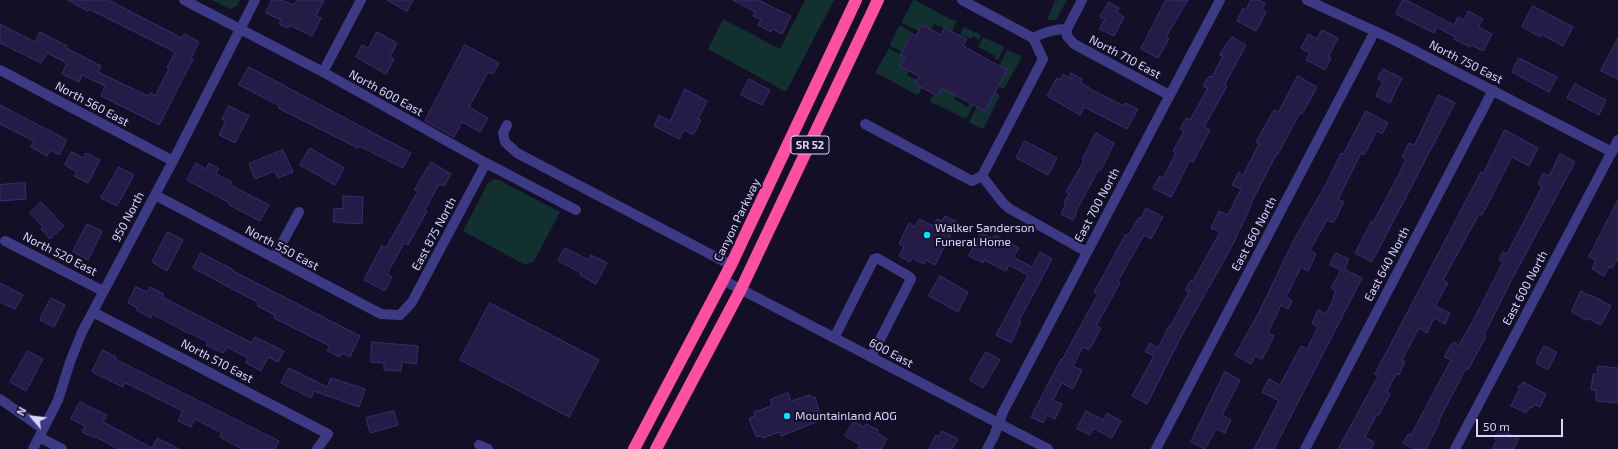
<!DOCTYPE html>
<style>
body{margin:0}
#map{position:relative;width:1618px;height:449px;overflow:hidden;background:#130f26;font-family:"Exo 2",sans-serif}
canvas{display:block}
.north{position:absolute;left:12px;top:397px;width:40px;height:40px;-webkit-text-stroke:3px #130f26;paint-order:stroke;rotate:298deg;font-size:11px;font-weight:700;line-height:16px;text-align:center;color:#d9d4ff}
.north::after{content:'';display:block;margin:auto;width:14px;height:18px;background:#d9d4ff;clip-path:polygon(50% 0,100% 100%,50% 72%,0 100%)}
.scale{position:absolute;left:1476px;top:419px;width:87px;height:18px;box-sizing:border-box;border:2px solid #d9d4ff;border-top:0;padding-left:5px;font-size:12px;line-height:14px;white-space:nowrap;color:#d9d4ff;-webkit-text-stroke:3px #130f26;paint-order:stroke}
</style>
<div id="map">
<canvas width="1618" height="449"></canvas>
<div class="north">N</div>
<div class="scale">50 m</div>
</div>
<script>
const g = document.querySelector('canvas').getContext('2d');
g.lineJoin = 'round';
function paint(path, color) { g.fillStyle = color; g.fill(path, 'evenodd'); }
function strokePath(path, color, width, dash) { g.strokeStyle = color; g.lineWidth = width; g.lineCap = dash ? 'butt' : 'round'; g.setLineDash(dash || []); g.stroke(path); }
function write(font, color, halo, rows, align = 'center') {
  g.font = font + ' "Exo 2",sans-serif'; g.lineWidth = 4; g.setLineDash([]); g.textBaseline = 'middle'; g.strokeStyle = halo; g.fillStyle = color; for (const [text, x, y, turn = 0] of rows) {
    g.save(); g.translate(x, y); g.rotate((+turn || 0) * Math.PI / 180); g.textAlign = isNaN(turn) ? turn : align; if (halo) g.strokeText(text, 0, 0); g.fillText(text, 0, 0); g.restore();
  }
}
const green = new Path2D(`
 M211,0H240L237,6L230,9Z
 M805,0H834L786,92L708,49L723,19L780,49Z
 M913,0H915L950,19L956,21V23L952,32L934,24L931,29L922,25L918,31L902,23V21Z
 M1055,0H1067L1056,20H1047Z
 M899,26H901L912,32L902,52L890,46V44Z
 M964,27L981,35L979,40L973,36L971,39L960,34Z
 M983,37L1004,47L998,60L994,58L995,56L978,47Z
 M889,48L905,57L900,66L909,71L907,75L917,80L915,84L922,88L919,94L917,95L876,73V71Z
 M1007,50L1021,56V58L1004,89L998,86L1007,70L999,66Z
 M942,88L956,95L954,99L968,107L970,103L974,105L966,119L931,102L930,100L934,94L938,96Z
 M995,92L1000,96L984,128L982,129L969,122L977,106L985,111Z
 M494,179L499,180L560,212L534,261L525,265L463,231L488,183Z`);
const building = new Path2D(`
 M68,0H108L182,38L184,34L199,42L191,58L193,59L159,125L101,96L105,86L82,75L79,82L62,74L67,63L47,53L41,63L0,43V24L35,42L40,32L67,46L66,48L101,66L98,72L148,96L150,93L155,96L169,69L167,68L175,52L89,9L88,11Z
 M272,0H281L294,5L297,0H324L316,16L321,18L312,36L289,25L288,28L279,24L281,20L266,13Z
 M387,0H413L407,11Z
 M733,0H758L791,16L782,34L772,29L771,32L758,25L761,20L753,16L755,12Z
 M1166,0H1188L1166,37L1169,39L1158,58L1141,49Z
 M1251,0H1258L1265,3L1262,9L1266,12L1256,31L1237,21L1243,8L1246,10Z
 M1403,0H1406L1454,25L1458,17L1464,20L1468,11L1483,19L1478,27L1492,34L1483,51L1471,45L1470,47L1454,39L1455,37L1437,27L1434,33L1396,14Z
 M1109,2L1119,8L1117,12L1124,17L1114,36L1099,29L1105,19L1100,17Z
 M1533,6L1573,27L1563,46L1541,34L1540,37L1522,27Z
 M922,25L941,35L944,28L967,39L963,46L1007,70L985,111L942,88L938,96L915,84L919,76L900,66L905,57L900,55L912,34L916,36Z
 M1322,30L1338,38L1328,57L1331,58L1325,70L1306,60L1310,53L1301,48L1308,34L1317,39Z
 M377,32L397,43L390,57L394,59L386,74L356,57L362,45L368,48Z
 M1232,37L1246,45L1225,84L1227,86L1204,127L1210,130L1193,162L1190,160L1171,197L1153,188L1160,176L1163,178L1176,153L1173,151L1184,131L1180,129L1186,118L1190,120L1208,88L1203,86L1209,76L1212,77L1223,56L1220,55Z
 M1618,38V79L1601,71Z
 M465,45L499,63L493,74L488,72L469,107L488,118L480,132L462,122L454,137L425,121Z
 M1519,58L1557,77L1549,92L1512,72Z
 M249,67L411,153L403,168L359,146L358,148L278,108L280,106L239,85Z
 M1383,69L1402,78L1390,103L1376,96L1383,81L1378,79Z
 M1071,73L1082,79L1080,82L1094,91L1124,106L1125,103L1138,109L1127,129L1084,107L1080,115L1047,96L1057,78L1060,80L1063,74L1069,78Z
 M1298,76L1317,87L1302,114L1300,113L1278,154L1277,153L1250,205L1251,206L1231,248L1183,333L1147,404L1132,396L1154,356L1145,352L1150,343L1158,348L1169,326L1170,327L1189,292L1185,290L1191,280L1193,281L1220,232L1211,228L1219,211L1228,215L1241,189L1232,185L1239,172L1243,175L1259,144L1256,142L1274,110L1278,112Z
 M749,79L770,90L762,105L741,95Z
 M1575,84L1606,100L1599,115L1567,98Z
 M685,89L707,101L698,119L701,120L693,135L684,130L679,139L654,126L659,115L670,121Z
 M1439,95L1455,103L1372,262L1355,253L1371,222L1373,223L1400,172L1406,159L1402,157L1409,143L1414,145Z
 M0,105L67,140L59,155L50,150L47,156L31,147L34,141L0,124Z
 M229,106L249,116L235,143L219,135L226,121L222,119Z
 M1366,111L1388,123L1382,134L1377,131L1364,155L1361,153L1338,199L1344,202L1333,223L1327,220L1310,250L1316,254L1308,271L1301,267L1286,297L1292,301L1288,309L1281,305L1268,333L1274,336L1262,359L1255,356L1251,364L1235,355L1258,314L1295,238L1326,184L1341,153L1343,154Z
 M1505,130L1538,148L1529,166L1512,157L1482,215L1479,214L1443,280L1448,283L1435,306L1450,313L1445,324L1434,318L1427,333L1419,328L1402,360L1405,362L1399,375L1396,374L1387,392L1390,394L1379,415L1377,414L1365,437L1374,442L1371,449H1338L1378,376L1375,374L1481,172L1483,173Z
 M1096,133L1114,143L1101,170L1099,169L1076,211L1077,212L1073,220L1061,214L1066,203L1064,202L1069,194L1066,192L1084,161L1082,160Z
 M1025,141L1057,158L1048,175L1016,158Z
 M310,148L344,168L335,185L300,165Z
 M283,150L293,172L278,178L275,171L255,179L249,164Z
 M72,152L83,158L86,153L100,160L88,183L74,176L77,172L65,165Z
 M1560,154L1575,162L1512,279L1484,335L1486,336L1468,370L1466,368L1439,420L1440,421L1426,449H1414L1403,443L1408,434L1411,435L1451,360L1444,357L1453,342L1459,345L1476,315L1503,262L1499,260L1503,252L1507,254L1542,187L1538,184L1543,173L1549,176Z
 M431,162L451,174L444,186L439,184L425,210L427,211L408,245L404,243L387,274L392,277L385,291L364,280L382,245L386,248L418,191L415,190Z
 M196,163L206,169L209,163L219,169L216,174L232,182L230,185L269,205L260,221L229,205L230,203L187,180Z
 M119,167L134,175L117,206L101,198Z
 M25,183L26,199L0,201V185Z
 M343,196L363,197L362,224L333,222L334,208L343,209Z
 M1618,200V258L1612,268L1609,267L1604,276L1592,269L1596,260L1589,257Z
 M41,202L64,226L50,239L41,229L43,227L30,213Z
 M1146,208L1163,217L1151,239L1144,235L1118,281L1120,283L1096,326L1101,328L1089,350L1083,347L1073,366L1082,370L1073,389L1062,383L1053,400L1062,404L1055,419L1047,415L1043,423L1031,417L1061,359L1062,360L1098,294L1094,292L1109,265L1126,234L1128,236L1139,217L1141,218Z
 M945,216L957,222L935,265L926,260L924,264L912,258L910,262L899,256L904,247L899,244L909,223L915,227L919,219L933,226L937,219L942,221Z
 M87,224L102,231L88,260L73,252Z
 M168,232L183,240L167,271L152,262Z
 M981,233L993,239L995,235L1019,248L1013,257L1032,267L1040,252L1052,259L1019,321L1021,322L1011,343L996,335L1028,275L1009,265L1006,271L984,260L983,263L969,256Z
 M565,248L589,260L591,255L607,263L596,284L580,275L581,273L558,261Z
 M201,253L234,270L233,271L360,336L350,357L342,353L340,357L327,351L330,346L274,318L275,315L257,306L259,303L193,268Z
 M1336,253L1349,259L1344,269L1362,278L1274,449H1254L1279,401L1262,392L1269,379L1280,385L1301,346L1307,349L1318,327L1312,323L1318,310L1326,314L1334,298L1333,297L1336,291L1331,288L1341,270L1330,265Z
 M940,276L968,292L958,312L929,296Z
 M0,283L23,295L15,309L0,302Z
 M136,287L147,292L150,287L164,294L162,297L252,343L255,337L284,351L278,362L268,357L261,371L246,363L248,358L227,347L223,353L206,345L208,342L190,333V334L152,314L151,318L136,310L138,308L128,303Z
 M1581,291L1590,296L1591,295L1611,306L1601,325L1587,318L1586,320L1572,312Z
 M51,298L65,305L54,327L40,320Z
 M490,303L599,360L569,417L460,360Z
 M372,342L418,346L416,364L402,362L401,371L384,370V363L371,362Z
 M1544,346L1557,352L1548,370L1536,363Z
 M103,350L116,357L115,359L279,441L275,449H242L220,437L222,433L195,419L191,427L178,421L183,411L130,385L125,383L123,387L92,372Z
 M28,351L43,359L26,391L10,382Z
 M986,352L1000,360L983,388L970,380Z
 M1598,366L1618,368V403L1596,401V390H1591L1593,374H1597Z
 M289,368L327,387L331,378L365,389L359,407L314,391L311,398L281,383Z
 M1225,372L1240,380L1222,415L1231,420L1225,433L1216,429L1205,449L1191,442Z
 M1523,382L1546,394L1540,407L1534,404L1532,408L1530,407L1526,413L1511,406L1519,390L1518,386L1522,385Z
 M788,393L791,401L810,395L811,398L815,397L821,417L815,419L816,422L781,436L780,432L762,438L761,436L756,437L749,418L755,416L754,412L772,406L770,400Z
 M80,402L107,415L103,422L152,448L157,438L179,449H118L96,437L95,438L82,432L85,426L71,419Z
 M394,411L398,425L370,433L366,418Z
 M1086,411L1103,420L1107,413L1121,421L1112,438L1093,428L1090,435L1077,429Z
 M854,422L864,427L866,424L878,430L877,433L887,439L881,449H858L860,445L845,436Z
 M1500,429L1519,439L1513,449H1492L1497,440L1495,439Z
 M942,431L958,439L952,449H929L936,435L939,436Z`);
const minor = new Path2D(`
 M184,0L323,72L486,163L576,210
 M1082,0L1067,29V36L1074,44L1169,95
 M1307,0L1394,40L1612,152
 M1033,38C1044,32 1054,29 1067,29
 M0,70L173,161
 M323,72L361,0
 M865,124L972,181L982,176L1043,59L1033,38L962,0
 M507,125L503,133L505,142L517,153L731,265
 M982,176L1003,203L1010,209L1087,252
 M155,195L381,314L400,315L412,302L486,163
 M5,241L103,291
 M274,258L299,212
 M723,280L1048,449
 M93,312L328,434L317,449
 M834,338L874,259L877,258L910,277L911,279L871,357
 M0,399L43,429
 M39,437L62,449
 M479,445L488,449
 M33,449L58,400L70,362L82,332L173,161L255,0
 M987,449L994,436L1003,412L1220,0
 M1156,449L1375,31
 M1305,449L1493,90
 M1455,449L1618,140`);
const highway = new Path2D(`
 M634,449L731,265L856,0
 M656,449L741,289L878,0`);
const markers = [
 [927,235,4,"#00e5ff"],
 [787,416,4,"#00e5ff"]
];
const shields = [
 [810,145,38]
];
const shieldNames = [
 ["SR 52",810,145]
];
const streetNames = [
 ["North 710 East",1125,57,28],
 ["North 750 East",1466,62,27],
 ["North 600 East",386,93,29],
 ["North 560 East",92,104,28],
 ["East 700 North",1097,205,-62],
 ["950 North",128,217,-62],
 ["Canyon Parkway",737,220,-64],
 ["East 875 North",434,234,-62],
 ["East 660 North",1254,234,-62],
 ["North 550 East",282,248,28],
 ["North 520 East",60,254,27],
 ["East 640 North",1387,264,-62],
 ["East 600 North",1525,288,-62],
 ["600 East",891,353,28],
 ["North 510 East",217,361,28]
];
const poiNames = [
 ["Walker Sanderson",935,228],
 ["Funeral Home",935,242],
 ["Mountainland AOG",795,416]
];
paint(green, '#12302f');
paint(building, '#241b47');
strokePath(building, '#3b2d73', 1);
strokePath(minor, '#3d3a85', 10);
strokePath(highway, '#ff4fa3', 12);
for (const [x, y, r, color] of markers) { const dot = new Path2D(); dot.arc(x, y, r, 0, 2 * Math.PI); g.fillStyle = color; g.fill(dot); strokePath(dot, '#130f26', 1.5); }
for (const [x, y, w] of shields) { const box = new Path2D(); box.roundRect(x - w / 2, y - 9, w, 18, 3); g.fillStyle = '#130f26'; g.fill(box); strokePath(box, '#d9d4ff', 1); }
write('bold 11px', '#d9d4ff', null, shieldNames);
write('12px', '#d9d4ff', '#130f26', streetNames);
write('12px', '#d9d4ff', '#130f26', poiNames, 'left');
</script>
